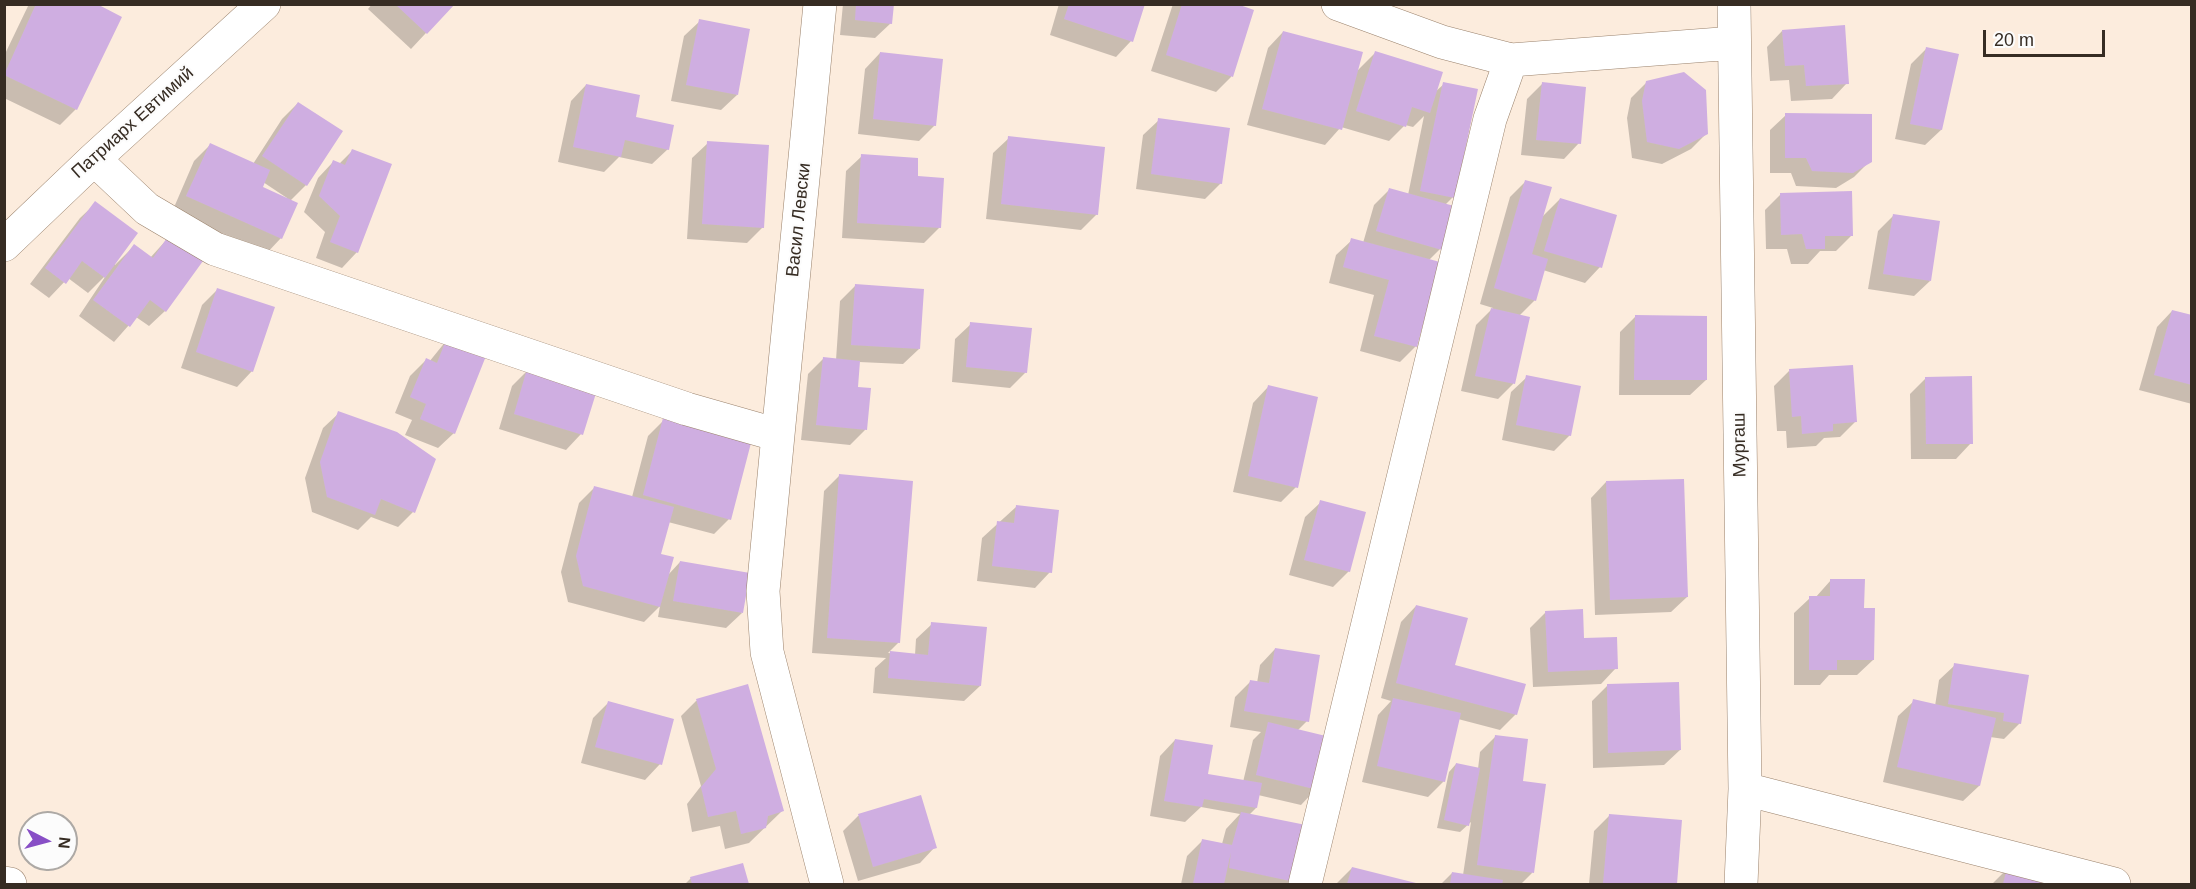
<!DOCTYPE html>
<meta charset="utf-8">
<style>
body{margin:0}
#map{position:relative;width:2196px;height:889px;overflow:hidden;background:#fcecdd;font-family:Arial,sans-serif}
canvas{display:block}
.frame{position:absolute;inset:0;border:6px solid #362c23;pointer-events:none}
.north{position:absolute;left:18px;top:811px;width:60px;height:60px;box-sizing:border-box;background:#fcfcfc;border:2px solid #ada9a5;border-radius:50%;rotate:96deg;font-size:16px;font-weight:700;line-height:24px;text-align:center;color:#362c23}
.north::after{content:'';display:block;margin:auto;width:21px;height:27px;background:#884fc6;clip-path:polygon(50% 0,100% 100%,50% 72%,0 100%)}
.scale{position:absolute;left:1983px;top:30px;width:122px;height:27px;box-sizing:border-box;border:3px solid #362c23;border-top:0;padding-left:8px;font-size:18px;line-height:21px;white-space:nowrap;color:#362c23;-webkit-text-stroke:4px #fcfcfc;paint-order:stroke}
</style>
<div id="map">
<canvas width="2196" height="889"></canvas>
<div class="frame"></div>
<div class="north">N</div>
<div class="scale">20 m</div>
</div>
<script>
const g = document.querySelector('canvas').getContext('2d');
g.lineJoin = 'round';
function paint(path, color) { g.fillStyle = color; g.fill(path, 'evenodd'); }
function strokePath(path, color, width, dash) { g.strokeStyle = color; g.lineWidth = width; g.lineCap = dash ? 'butt' : 'round'; g.setLineDash(dash || []); g.stroke(path); }
function write(font, color, halo, rows, align = 'center') {
  g.font = font + ' Arial,sans-serif'; g.lineWidth = 4.5; g.setLineDash([]); g.textBaseline = 'middle'; g.strokeStyle = halo; g.fillStyle = color; for (const [text, x, y, turn = 0] of rows) {
    g.save(); g.translate(x, y); g.rotate((+turn || 0) * Math.PI / 180); g.textAlign = isNaN(turn) ? turn : align; if (halo) g.strokeText(text, 0, 0); g.fillText(text, 0, 0); g.restore();
  }
}
const shadow = new Path2D(`
 M29,4H94L120,17L76,109L60,125L4,98V56Z
 M372,4H453L411,49L368,9Z
 M843,4H893L891,23L875,38L840,35Z
 M1059,4H1143L1131,41L1116,57L1050,35Z
 M1173,4H1232L1252,11L1231,77L1216,92L1151,71Z
 M700,21L737,95L721,110L671,101L684,36Z
 M1782,31L1847,83L1832,99L1791,101L1789,80L1770,81L1767,47Z
 M1283,32L1356,72L1375,53L1435,92L1444,84L1453,197L1445,205L1440,249L1429,260L1416,346L1400,362L1360,351L1374,295L1329,283L1336,255L1352,240L1363,243L1374,205L1390,189L1408,195L1424,116L1413,127L1405,125L1389,141L1341,127L1325,145L1247,125L1268,48Z
 M1926,49L1941,130L1925,145L1895,139L1911,64Z
 M880,53L935,125L919,141L858,134L865,69Z
 M1647,82L1707,133L1691,149L1662,164L1632,158L1627,118L1631,98Z
 M1542,84L1579,143L1564,159L1521,155L1527,99Z
 M586,85L668,149L652,164L619,157L604,172L558,162L571,101Z
 M298,103L306,185L290,201L281,238L266,254L172,212L194,161L210,145L253,164L282,119ZM263,182L287,198L286,199L261,188Z
 M1786,115L1870,161L1854,177L1836,188L1796,186L1791,173H1770V130Z
 M1159,120L1221,183L1205,199L1136,189L1143,135Z
 M1009,138L1097,214L1081,230L986,219L993,153Z
 M708,143L763,227L747,243L687,239L692,158Z
 M352,151L357,252L342,268L316,258L325,232L304,212L318,178L333,162L339,164Z
 M862,156L916,177L940,227L924,243L842,238L846,171Z
 M1526,181L1540,219L1560,199L1600,267L1585,283L1543,270L1535,300L1519,316L1528,318L1513,384L1498,399L1461,391L1476,325L1493,308L1480,304L1510,197Z
 M1781,194L1852,235L1836,251H1820L1808,264H1791L1787,249H1766L1765,210Z
 M96,203L115,265L134,246L150,258L169,237L165,311L149,326L136,317L114,342L79,316L107,274L88,293L68,278L49,298L30,284L80,218Z
 M1893,216L1930,281L1914,296L1868,289L1878,231Z
 M855,286L919,349L903,364L859,362L856,388L865,430L850,445L801,440L808,374L824,358L836,360L840,301Z
 M218,289L252,371L237,387L181,368L202,305Z
 M2172,311L2192,317V404L2139,390L2157,327Z
 M1635,317L1706,380L1690,395H1619L1620,332Z
 M971,324L1026,372L1010,388L952,382L955,339Z
 M446,341L454,433L438,448L405,435L412,420L395,413L410,376L426,360L429,362Z
 M528,370L581,434L566,450L499,429L512,386Z
 M1789,371L1855,422L1840,437L1824,438L1816,446L1787,448L1786,431H1777L1774,386Z
 M1527,377L1570,435L1554,451L1502,440L1511,392Z
 M1926,378L1971,443L1956,459H1911L1910,394Z
 M1268,387L1296,487L1281,502L1233,492L1253,403Z
 M339,413L413,512L398,527L371,517L358,530L312,512L305,478L323,428Z
 M664,420L729,519L714,534L668,522L659,555L668,575L680,562L742,613L726,628L658,617L660,606L644,622L568,602L561,572L579,503L595,487L632,497L648,436Z
 M839,476L899,642L888,653L915,655L916,639L932,624L980,686L964,701L873,693L875,668L886,658L812,653L824,491Z
 M1606,482L1687,597L1671,612L1595,615L1591,498Z
 M1321,502L1349,571L1333,587L1289,575L1305,517Z
 M1016,507L1050,572L1035,588L977,581L982,538Z
 M1831,580L1863,609L1873,660L1857,675H1829L1820,685H1794V613L1810,598H1815Z
 M1416,606L1453,666L1516,714L1500,730L1458,719L1444,781L1428,797L1362,782L1378,715L1391,701L1381,698L1401,622Z
 M1546,612L1616,668L1601,684L1533,687L1530,628Z
 M1275,649L1307,721L1297,731L1316,789L1301,805L1258,795L1256,808L1249,815L1305,826L1290,884H1181L1187,856L1202,841L1222,844L1226,829L1240,814L1201,807L1185,822L1150,816L1160,756L1175,740L1206,779L1243,782L1253,740L1261,732L1230,727L1235,697L1250,682L1257,683L1260,665Z
 M1955,665L2020,723L2004,739L1990,737L1979,786L1963,801L1883,782L1898,716L1914,701L1935,706L1939,680Z
 M746,686L782,811L749,843L725,849L720,826L692,832L687,804L701,786L681,716L696,701Z
 M1607,686L1680,750L1664,765L1593,768L1592,701Z
 M608,703L660,764L645,780L581,763L593,718Z
 M1496,736L1521,782L1532,873L1521,884H1441L1452,873L1463,875L1471,822L1460,832L1437,828L1449,772L1456,764L1478,769L1480,752Z
 M920,797L935,847L920,863L858,881L843,831L858,816Z
 M1609,816L1681,821L1676,884H1589L1594,831Z
 M742,865L747,884H685L691,878Z
 M1352,868L1417,884H1336Z
 M2007,869L2062,884H1992Z`);
const building = new Path2D(`
 M36,4H97L122,17L77,110L4,75Z
 M395,4H455L427,34Z
 M856,4H894L892,24L855,20Z
 M1069,4H1145L1133,42L1064,19Z
 M1182,4H1237L1254,10L1233,77L1166,55Z
 M699,19L750,29L738,95L686,85Z
 M1845,25L1849,84L1806,86L1804,65L1785,66L1782,30Z
 M1283,31L1363,52L1342,130L1262,109Z
 M1926,47L1959,54L1942,130L1910,124Z
 M1375,51L1443,72L1430,113L1412,107L1406,127L1356,111Z
 M880,52L943,59L936,126L873,119Z
 M1684,72L1706,90L1708,134L1679,149L1647,142L1642,101L1646,81Z
 M1443,82L1478,89L1455,198L1420,191Z
 M1542,82L1586,87L1581,144L1536,140Z
 M586,84L640,95L636,117L674,125L669,150L625,140L621,157L573,147Z
 M298,102L343,131L307,186L262,156Z
 M1785,113L1872,114V162L1853,173L1812,171L1806,158H1785Z
 M1158,118L1230,128L1222,184L1151,174Z
 M1008,136L1105,147L1098,215L1001,204Z
 M707,141L769,145L764,228L702,224Z
 M210,143L270,170L263,187L298,203L282,239L186,196Z
 M352,149L392,164L358,253L330,242L340,216L319,196L333,160L345,165Z
 M861,154L918,158V176L944,178L941,228L857,223Z
 M1525,180L1552,187L1532,254L1548,259L1536,301L1494,288Z
 M1389,188L1454,206L1442,250L1376,231Z
 M1852,191L1853,236H1825V249H1806L1802,234L1781,235L1780,193Z
 M1560,198L1617,215L1602,268L1544,251Z
 M95,201L138,233L105,278L82,261L66,284L45,268Z
 M1893,214L1940,221L1931,281L1883,274Z
 M169,235L203,261L166,312L150,300L130,327L93,300L134,244L153,258Z
 M1351,238L1440,262L1417,347L1374,336L1389,280L1343,267Z
 M855,284L924,289L920,349L851,345Z
 M217,288L275,307L253,372L196,352Z
 M1491,308L1530,317L1515,384L1475,376Z
 M2172,310L2192,315V385L2154,375Z
 M1635,315L1707,316V380H1634Z
 M970,322L1032,328L1027,373L966,367Z
 M446,340L486,356L455,434L420,419L426,404L410,397L426,358L437,363Z
 M823,357L860,361L858,387L871,388L867,430L816,425Z
 M1853,365L1857,422L1833,424V431L1802,434L1801,416L1792,417L1789,369Z
 M527,369L597,390L583,435L514,414Z
 M1526,375L1581,386L1571,436L1516,425Z
 M1972,376L1973,444H1926L1925,377Z
 M1268,385L1318,397L1298,488L1248,476Z
 M338,411L397,432L436,459L415,513L381,499L375,515L327,497L320,462Z
 M663,418L751,443L731,520L643,495Z
 M839,474L913,481L900,643L827,638Z
 M1684,479L1688,597L1610,600L1606,481Z
 M594,486L674,507L661,554L674,557L660,607L583,586L576,556Z
 M1320,500L1366,512L1350,572L1304,560Z
 M1016,505L1059,510L1052,573L992,566L997,521L1014,523Z
 M680,561L750,573L743,613L673,601Z
 M1830,579H1865L1864,608H1875L1874,660H1837V670H1809V596H1830Z
 M1416,605L1468,618L1455,665L1526,684L1517,715L1396,683Z
 M1583,609L1584,638L1617,637L1618,669L1548,672L1545,611Z
 M931,622L987,627L981,686L888,678L890,651L928,655Z
 M1275,648L1320,655L1309,722L1244,711L1250,680L1269,683Z
 M1954,663L2029,675L2021,724L2003,721L2004,713L1948,704Z
 M1679,682L1681,750L1608,753L1607,684Z
 M748,684L784,811L768,816L766,828L741,834L736,811L708,817L701,787L716,769L696,699Z
 M1393,698L1461,713L1445,782L1377,766Z
 M1913,699L1996,718L1980,786L1897,767Z
 M608,701L674,719L662,765L595,747Z
 M1268,722L1330,737L1318,790L1256,775Z
 M1495,735L1528,739L1523,781L1546,784L1534,873L1477,865Z
 M1175,739L1213,745L1208,774L1262,783L1257,808L1204,799L1202,807L1164,801Z
 M1456,763L1480,768L1469,826L1444,820Z
 M921,795L937,848L873,867L858,814Z
 M1241,812L1306,825L1295,882L1229,868L1231,852L1224,884H1193L1202,839L1232,845Z
 M1609,814L1682,820L1677,884H1603Z
 M743,863L749,884H692L690,877Z
 M1352,867L1420,884H1347Z
 M2007,868L2063,884H2003Z
 M1452,872L1503,880L1502,884H1450Z`);
const minor = new Path2D(`
 M1338,4L1442,42L1511,60
 M1734,4L1745,789L1741,884
 M94,159L147,209L215,249L687,409L778,435L763,591L767,652L827,884
 M4,245L94,159L264,4
 M778,435L820,4
 M1745,789L2114,884
 M4,883L10,884
 M1305,884L1490,119L1511,60L1734,43`);
const streetNames = [
 ["Патриарх Евтимий",133,123,-42],
 ["Васил Левски",799,220,-84],
 ["Мургаш",1740,445,-91]
];
paint(shadow, '#0003');
paint(building, '#cfaee1');
strokePath(minor, '#9a826c', 34);
strokePath(minor, '#fff', 33);
write('18px', '#362c23', '#fcfcfc', streetNames);
</script>
